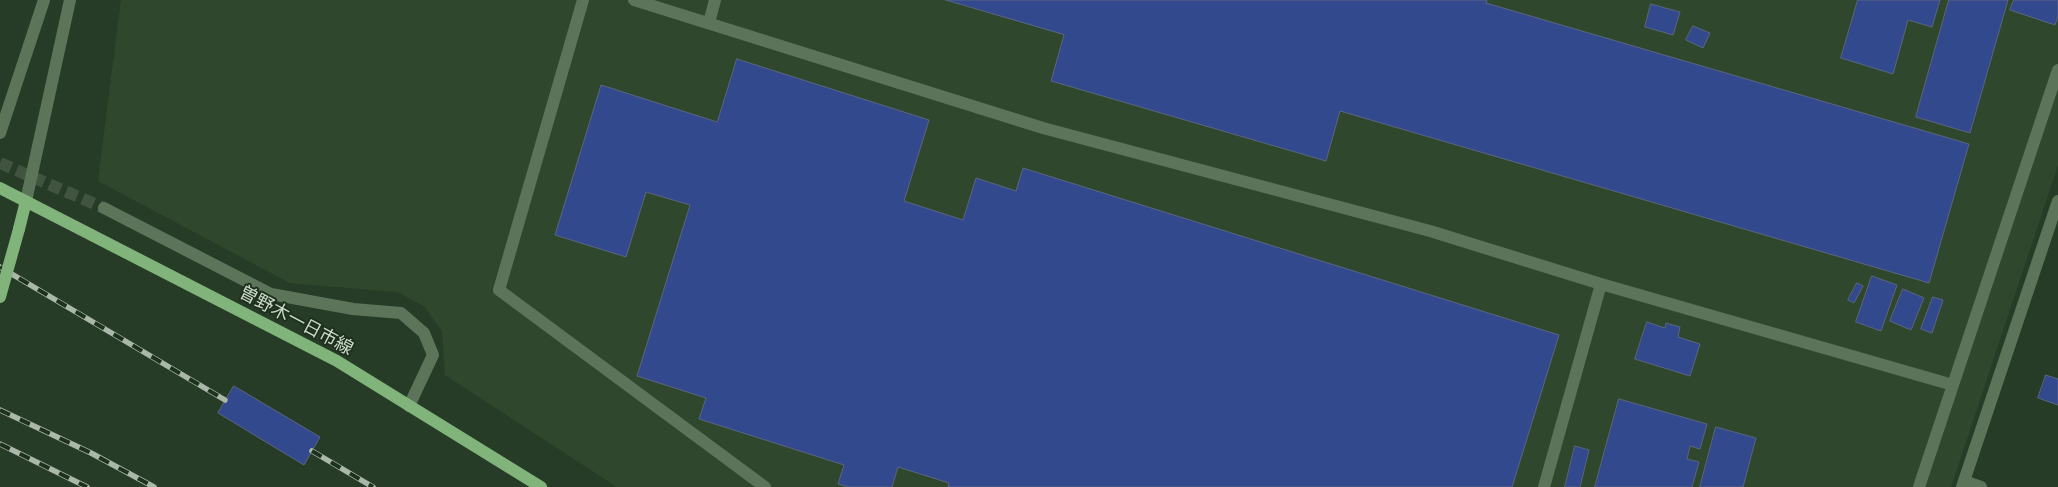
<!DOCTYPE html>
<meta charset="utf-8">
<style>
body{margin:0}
canvas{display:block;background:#273c26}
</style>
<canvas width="2058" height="487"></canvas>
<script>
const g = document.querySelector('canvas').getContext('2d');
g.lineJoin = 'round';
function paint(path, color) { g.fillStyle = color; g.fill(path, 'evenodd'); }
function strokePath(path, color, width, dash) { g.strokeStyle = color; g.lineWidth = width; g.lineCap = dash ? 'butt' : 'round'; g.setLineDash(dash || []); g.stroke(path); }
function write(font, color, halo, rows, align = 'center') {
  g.font = font + ' "Noto Sans","Noto Sans JP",sans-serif'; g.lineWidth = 4; g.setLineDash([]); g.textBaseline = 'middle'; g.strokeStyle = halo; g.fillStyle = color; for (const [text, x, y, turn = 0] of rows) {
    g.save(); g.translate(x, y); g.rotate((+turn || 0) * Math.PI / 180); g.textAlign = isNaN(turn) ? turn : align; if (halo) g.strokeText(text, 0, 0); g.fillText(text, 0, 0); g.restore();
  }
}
const built = new Path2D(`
 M121,0H2058V165L1951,487H617L445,375L442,331L424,306L397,292L290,283L98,181Z`);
const building = new Path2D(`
 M946,0H1487L1486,3L1969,144L1929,283L1340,111L1326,161L1051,81L1064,35Z
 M1858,0H1940L1932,27L1908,20L1893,74L1841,58Z
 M1949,0H2008L1970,133L1916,117Z
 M2014,0H2058V16L2055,25L2010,10Z
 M1651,4L1680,12L1673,35L1645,27Z
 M1693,26L1710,33L1703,48L1686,40Z
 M737,59L929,120L904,201L963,220L976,178L1016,191L1023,168L1559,335L1512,487H948L949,483L898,467L892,487H849L838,484L844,465L699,419L706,398L637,376L690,205L646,192L626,257L555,235L601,85L717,122Z
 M1872,276L1897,285L1881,331L1856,322Z
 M1857,283L1863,286L1854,303L1848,300Z
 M1903,289L1924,298L1911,330L1890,321Z
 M1933,297L1943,300L1932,333L1921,329Z
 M1647,322L1665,328L1666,323L1680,327L1678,337L1700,344L1690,376L1635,359Z
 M2046,375L2058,379V405L2038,398Z
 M234,386L320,437L304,465L218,413Z
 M1619,399L1707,424L1700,449L1690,446L1687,459L1699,462L1692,487H1595Z
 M1716,427L1756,438L1743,487H1700Z
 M1575,446L1589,450L1580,487H1565Z`);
const minorTunnel = new Path2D(`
 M0,163L104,208`);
const minor = new Path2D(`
 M583,0L499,290L765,487
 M634,0L1043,128L1430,231L1601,284L1953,385
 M709,23L715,0
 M0,133L44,0
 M26,201L70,0
 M104,208L271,294L353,309L401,313L424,333L433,355L409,406
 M1964,481L1981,487
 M1544,487L1601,284
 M1919,487L2058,70
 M1962,487L2058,201`);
const major = new Path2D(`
 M0,188L337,361L541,487
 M19,229L26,201`);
const rail = new Path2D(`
 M0,267L225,400
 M0,410L91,453L154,487
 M0,444L87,487
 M312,451L373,487`);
const majorBridge = new Path2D(`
 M0,297L19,229`);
const streetNames = [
 ["曽野木一日市線",296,321,28]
];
paint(built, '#2f482d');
paint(building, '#33498d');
strokePath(building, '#5a6580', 1);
strokePath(minorTunnel, '#40543f', 12, [12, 6]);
strokePath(minor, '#5c755a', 12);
strokePath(major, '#80b47b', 12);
strokePath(rail, '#aab8a9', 5.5);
strokePath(rail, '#1d311c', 4, [11]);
strokePath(majorBridge, '#80b47b', 12);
write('18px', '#cedacd', '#1d311c', streetNames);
</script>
